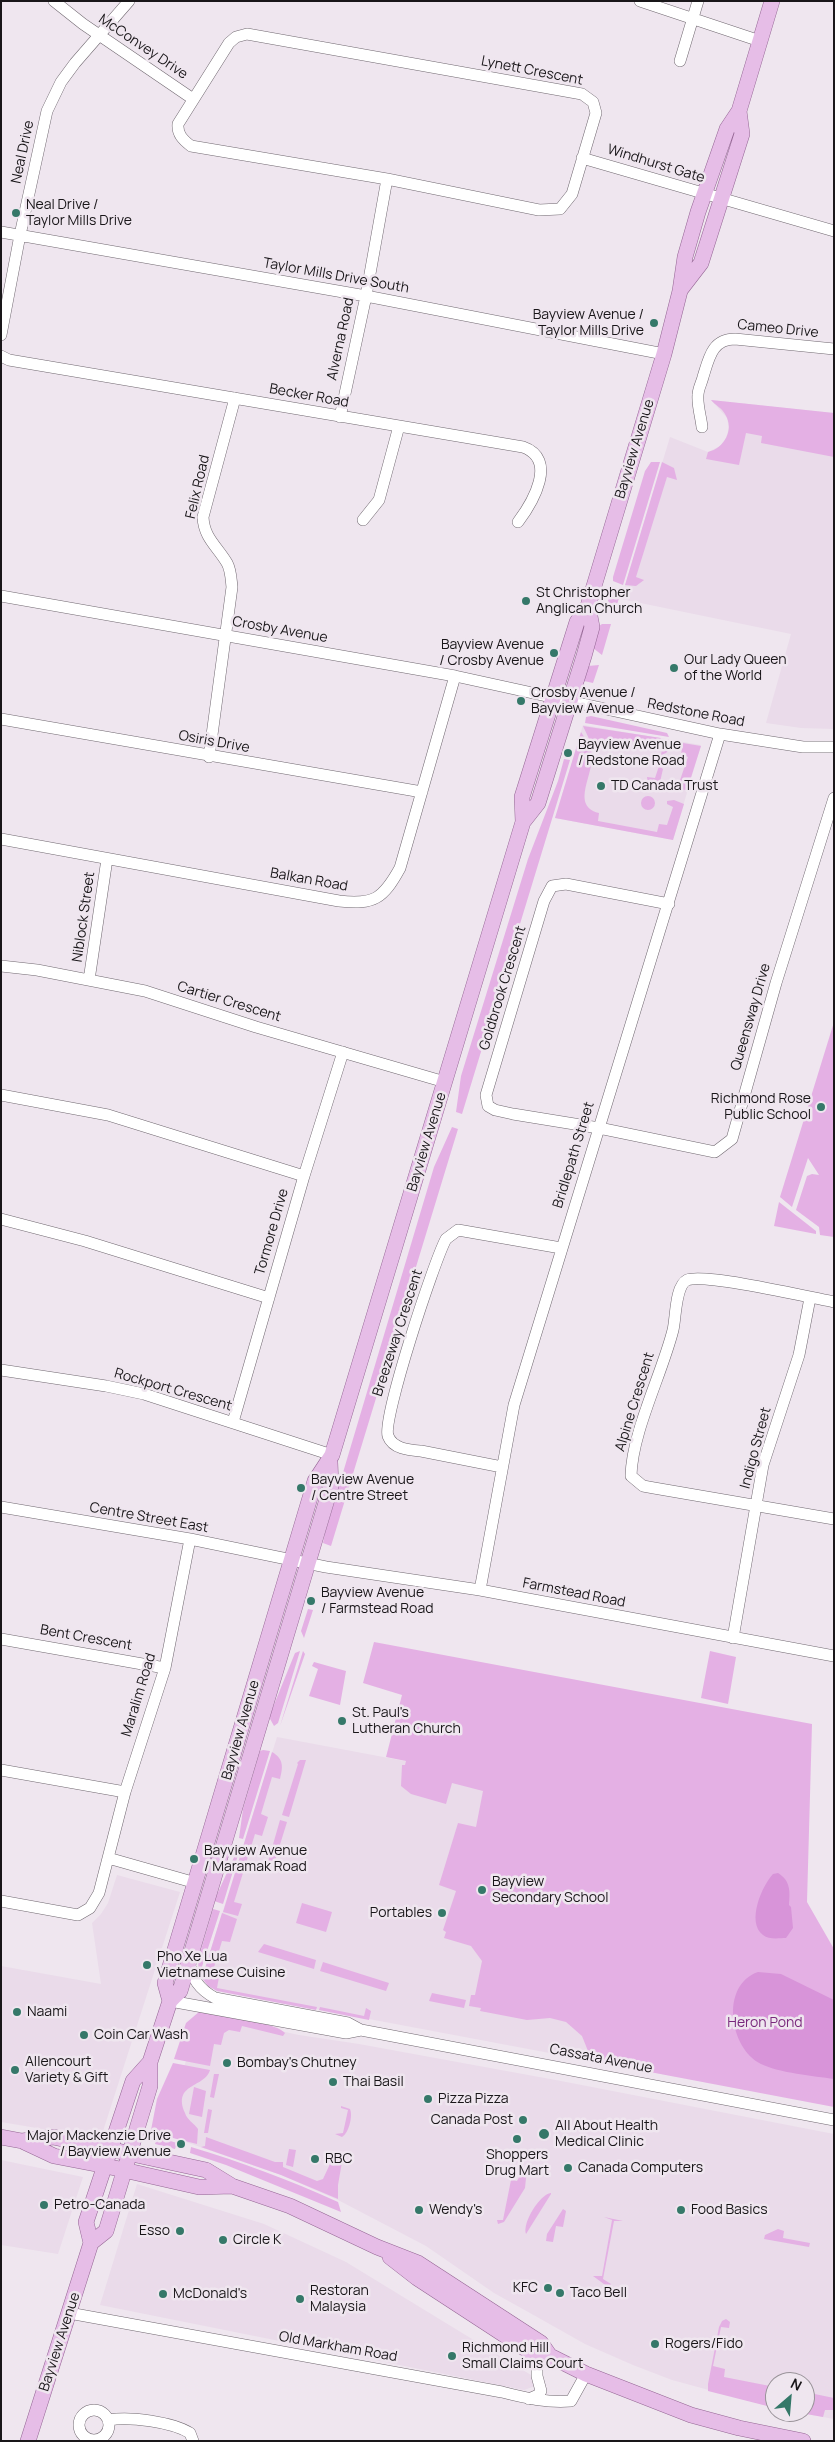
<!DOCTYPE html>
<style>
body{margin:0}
#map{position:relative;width:835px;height:2442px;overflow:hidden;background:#efe6ef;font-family:Manrope,sans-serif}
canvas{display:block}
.frame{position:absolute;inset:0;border:2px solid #191619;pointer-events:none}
.north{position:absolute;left:765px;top:2372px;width:50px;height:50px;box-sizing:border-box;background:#efe6ef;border:1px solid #999399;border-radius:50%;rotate:27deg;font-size:14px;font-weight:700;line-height:20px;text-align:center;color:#191619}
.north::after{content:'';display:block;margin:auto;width:18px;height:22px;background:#357869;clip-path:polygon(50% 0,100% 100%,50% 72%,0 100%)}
</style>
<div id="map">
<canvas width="835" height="2442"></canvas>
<div class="frame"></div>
<div class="north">N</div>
</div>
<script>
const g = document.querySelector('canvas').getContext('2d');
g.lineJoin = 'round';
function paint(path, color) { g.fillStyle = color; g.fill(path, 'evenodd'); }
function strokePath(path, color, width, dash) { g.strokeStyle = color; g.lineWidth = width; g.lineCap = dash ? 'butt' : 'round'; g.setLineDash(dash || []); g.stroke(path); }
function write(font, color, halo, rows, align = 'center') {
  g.font = font + ' Manrope,sans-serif'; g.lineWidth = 5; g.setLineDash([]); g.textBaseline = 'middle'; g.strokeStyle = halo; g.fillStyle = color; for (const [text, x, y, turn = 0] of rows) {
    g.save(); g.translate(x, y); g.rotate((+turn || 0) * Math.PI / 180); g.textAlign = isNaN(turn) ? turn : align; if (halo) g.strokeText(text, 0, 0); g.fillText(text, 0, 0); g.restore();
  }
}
const built = new Path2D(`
 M711,400L834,413V729L801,728L766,723L791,634L621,599L670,437L708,452L720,446L726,438L729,428L727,418Z
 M583,725L701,745L673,840L555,818Z
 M704,1706L729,1709L677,2077L215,1990L204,1972L277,1737L458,1771Z
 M117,1875L180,1892L104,2128L102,2139L1,2122V1966L101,1984L92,1923L101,1914L108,1903Z
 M243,2023L299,2035L359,2044L561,2081L834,2134V2419L795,2412H805V2382H775V2408L672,2380L633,2365L585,2344L530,2313L494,2293L426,2246L338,2200L281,2175L174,2138L169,2117L195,2031Z
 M1,2160L83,2177L58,2254L1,2245Z
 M137,2184L264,2224L346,2262L531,2375L535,2386L524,2390L100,2305Z`);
const green = new Path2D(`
 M711,400L834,413V457L761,443L762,436L746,433L739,465L706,459L708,452C724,448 735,430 725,414C722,408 715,405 711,400Z
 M651,462H660L623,585L613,581V577L645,471Z
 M662,462L674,468L677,480L667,477L636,577L644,580L636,586L625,585Z
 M620,595L614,614L605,606L610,597Z
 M602,624H611L602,655L593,648L599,626Z
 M599,665L593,683L584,681L588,666Z
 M591,716L667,733L669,737L585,723L586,717Z
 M583,726L661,738L660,746L612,738L610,746H599L595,750L592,747L595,746L593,741H590Z
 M581,732L586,740L584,741L587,749L590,748C600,768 567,805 599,813L598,821L657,832L659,824L667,825L673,807L667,804V801L674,800L684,804L673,840L555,818Z
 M664,739L671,740L670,748L666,753L661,755Z
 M683,743L701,746L687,790L674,789L670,784L672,782L679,783L688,757L681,754Z
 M564,759L570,760L462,1114L456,1112L461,1076L528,859L558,781Z
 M659,766L663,769L660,782L656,785L648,784L647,777L655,778Z
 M641 803a7 7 0 1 1 14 0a7 7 0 1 1-14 0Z
 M834,1022V1237L820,1235L819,1227L796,1210L807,1176L812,1174L819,1175L808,1158L792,1207L780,1197Z
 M452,1127L458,1129L331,1546L323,1543L325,1533L434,1167Z
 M779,1202L816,1231V1234L774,1226Z
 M308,1609L313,1610L304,1638L301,1631Z
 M374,1642L812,1724L807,1902L834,1949V2107L592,2061L582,2036L566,2022L550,2018L527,2020L480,2011L481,2008L469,2006L471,1995H475L482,1961L471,1946L444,1938L446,1932L443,1930L456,1891L439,1885L458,1823L476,1827L483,1791L452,1783L446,1804L411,1794L401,1786L402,1765H405L406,1761L386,1757L402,1695L363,1683Z
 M300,1651L278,1723L274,1726L269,1717L295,1653Z
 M303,1651L305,1654L280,1726Z
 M710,1651L736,1657L728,1704L701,1698Z
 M314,1662L346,1671L340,1705L309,1696L318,1669L312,1666Z
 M263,1750L270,1751L243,1839L239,1838L243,1809L260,1751Z
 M272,1752C284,1759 283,1767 280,1779L272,1777L261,1814L268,1817L262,1836L255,1834L234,1902L242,1904L238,1916L223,1912Z
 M300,1760H306L289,1817L282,1815L298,1764L297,1763Z
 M280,1820L287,1822L274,1864L268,1862Z
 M235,1855H238L223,1904L214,1901Z
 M302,1903L332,1912L326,1932L296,1923Z
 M213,1909L220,1911L199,1976L198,1960Z
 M222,1913L237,1919L230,1942L222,1941L212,1974L219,1977L217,1988L317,2007L316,2010L217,1991L208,1986L202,1978Z
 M264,1944L316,1960L314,1969L258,1952Z
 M323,1962L389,1983L386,1991L320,1971Z
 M432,1993L466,2000L464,2008L429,2001Z
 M320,2007L364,2016L366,2008L371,2011L369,2020L319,2010Z
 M200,2011C215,2013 278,2023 285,2033L283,2036L242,2026L240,2032L229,2030L224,2033L221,2045L214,2044L210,2066L174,2059L186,2023Z
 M173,2063L210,2070C205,2088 172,2083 185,2113C187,2120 194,2123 198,2129L197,2144L157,2134L151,2130L157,2099Z
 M214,2074H219L214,2098L210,2097Z
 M194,2087L206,2091L202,2117L189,2114Z
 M341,2106L350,2109C353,2116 349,2133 342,2137L335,2134L343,2133L348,2110L341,2108Z
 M208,2109L212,2110L208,2133H204Z
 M157,2137L177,2143L175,2149L155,2144Z
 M206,2137L275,2162H283V2167L317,2181L323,2179L336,2151L343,2156L338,2185V2199L281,2175L201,2147L205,2146Z
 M191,2147C241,2162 290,2180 338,2202L341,2212L226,2165L190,2153Z
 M289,2149L296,2150L293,2167L286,2165Z
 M522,2172L526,2178L525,2188L504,2222L498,2224L497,2220H503L511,2180L517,2181Z
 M551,2193V2194L526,2234C522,2223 540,2194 551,2193Z
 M563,2209L566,2211L563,2227L556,2226L553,2242L546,2241L547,2234Z
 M604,2217L623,2221H614L603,2279L611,2284L608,2287L593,2276H602L612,2220Z
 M778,2229L784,2231L783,2238L810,2243L809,2247L764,2239L765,2235Z
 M726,2319L730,2322L729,2328L721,2327L713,2366L725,2369L724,2377L775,2387V2408L708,2391V2384L719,2327L722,2321Z
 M805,2392L834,2398V2410H825L823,2417L795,2412H805Z`);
const water = new Path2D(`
 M778,1873C791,1881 790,1892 789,1905L791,1907L793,1928L786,1938C779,1938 769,1940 763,1935C746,1922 762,1886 773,1874Z
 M758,1972L781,1974L834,2000V2079C814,2076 779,2073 761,2064C729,2048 720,1985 758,1972Z`);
const minor = new Path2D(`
 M54,1L83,24L193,99
 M640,1L760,41
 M247,34L582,94L593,102L596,113L572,194L560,209L539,210L387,179L191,146C183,140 177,134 178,124L229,43L236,37Z
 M680,61L698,1
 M582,158L834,231
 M1,232L366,296L664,354
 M1,335L20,235L47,111L61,82L75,63L129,1
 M1,356L9,360L523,447C558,459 533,502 518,522
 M340,417L366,296L387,179
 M702,427C701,417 697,405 698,395C698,389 702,382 703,377C709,358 712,339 735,339L834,349
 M363,520L379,500L399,426
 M1,596L455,676L720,734L803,747H834
 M1,719L422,792
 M209,757L232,587C231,579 231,570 227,563C217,546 204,538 203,517L235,398
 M1,839L339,901C374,905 383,899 400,868L455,676
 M669,904L566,884L552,886L544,901L486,1095L488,1106L495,1110L513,1114L599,1128L715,1152L732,1139L776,983L834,798
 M1,966L37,970L145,991L256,1027L445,1082
 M89,980L107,859
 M1,1095L108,1115L304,1176
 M1,1219L85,1241L269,1298
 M834,1302C809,1297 705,1273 687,1280C675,1286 676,1318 673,1330C662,1374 632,1432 631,1476L643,1486L654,1488L834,1519
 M1,1370L106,1386L144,1394L332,1455
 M233,1422L304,1176L343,1052
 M502,1467L421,1451C409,1450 393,1449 388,1436C382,1419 434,1261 446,1239L458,1230L561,1248
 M1,1507L190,1539L326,1567L480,1590L834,1656
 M480,1590L514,1405L720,734
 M733,1638L763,1465L799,1355L810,1298
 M1,1639L165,1668
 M1,1770L125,1792
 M108,1858L196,1883
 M1,1901L78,1915L90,1908L99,1893L125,1792L165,1668L190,1539
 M189,1961C192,1979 199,1989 215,1998L348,2023L361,2030L834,2120
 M170,2001L346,2033L361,2030
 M69,2313L502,2392C525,2398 548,2403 571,2401L586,2374
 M529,2399L538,2395L541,2391L537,2376V2354
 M79 2425a15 15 0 1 1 30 0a15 15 0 1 1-30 0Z
 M109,2420C129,2416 172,2422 190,2433L193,2441`);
const major = new Path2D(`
 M681,289L701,263L742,134L739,111
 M523,822L522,797L577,622L588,606L664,354L680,291L685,257L698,212L727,129L739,111L772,1
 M170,2001L165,1983L315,1481L332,1455L523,822L538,803L584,656L592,627L588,606
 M1,2137L22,2141L54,2156L106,2166L199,2187L232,2186
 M22,2141L53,2137L206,2170L232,2186L290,2206L377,2247L418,2263L541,2343L550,2356
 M91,2243L106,2231L150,2086V2062L170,2001L180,1991L331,1486L330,1462
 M390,2257L417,2278L532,2353L550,2356L586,2374L691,2415L739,2428L803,2441
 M28,2441L91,2243L86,2222L133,2081L150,2062`);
const markers = [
 [16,213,5,"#357869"],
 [654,323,5,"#357869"],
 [526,601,5,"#357869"],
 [554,653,5,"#357869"],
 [674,668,5,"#357869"],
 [521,701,5,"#357869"],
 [568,753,5,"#357869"],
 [601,786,5,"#357869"],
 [821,1107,5,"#357869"],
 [301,1488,5,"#357869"],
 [311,1601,5,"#357869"],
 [342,1721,5,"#357869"],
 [194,1859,5,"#357869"],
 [482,1890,5,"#357869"],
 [442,1913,5,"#357869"],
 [147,1965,5,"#357869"],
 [17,2012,5,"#357869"],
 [84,2035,5,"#357869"],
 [227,2063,5,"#357869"],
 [15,2070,5,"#357869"],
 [333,2082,5,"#357869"],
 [428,2099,5,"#357869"],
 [523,2120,5,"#357869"],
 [544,2134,6,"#357869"],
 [517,2139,5,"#357869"],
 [181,2144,5,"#357869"],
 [315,2159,5,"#357869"],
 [568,2168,5,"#357869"],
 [44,2205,5,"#357869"],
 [419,2210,5,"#357869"],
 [681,2210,5,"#357869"],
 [180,2231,5,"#357869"],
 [223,2240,5,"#357869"],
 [548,2288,5,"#357869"],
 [560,2293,5,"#357869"],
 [163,2294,5,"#357869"],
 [300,2299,5,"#357869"],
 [655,2344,5,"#357869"],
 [452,2356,5,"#357869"]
];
const streetNames = [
 ["McConvey Drive",143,47,34],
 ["Lynett Crescent",532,71,11],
 ["Neal Drive",23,152,-78],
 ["Windhurst Gate",656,164,17],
 ["Taylor Mills Drive South",336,276,10],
 ["Cameo Drive",778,329,6],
 ["Alverna Road",341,339,-78],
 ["Becker Road",309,396,10],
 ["Bayview Avenue",635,449,-73],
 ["Felix Road",198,487,-77],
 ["Crosby Avenue",280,630,10],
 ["Redstone Road",696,713,11],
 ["Osiris Drive",214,742,10],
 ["Balkan Road",309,880,10],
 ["Niblock Street",84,917,-82],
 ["Goldbrook Crescent",503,988,-73],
 ["Cartier Crescent",229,1002,17],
 ["Queensway Drive",751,1017,-74],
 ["Bayview Avenue",427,1142,-73],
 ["Bridlepath Street",574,1155,-73],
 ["Tormore Drive",272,1232,-74],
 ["Breezeway Crescent",398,1333,-72],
 ["Rockport Crescent",173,1390,16],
 ["Alpine Crescent",635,1402,-73],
 ["Indigo Street",756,1448,-75],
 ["Centre Street East",149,1518,10],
 ["Farmstead Road",574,1593,11],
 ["Bent Crescent",86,1638,10],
 ["Maralim Road",139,1695,-73],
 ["Bayview Avenue",241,1730,-74],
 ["Cassata Avenue",601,2059,11],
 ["Bayview Avenue",60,2342,-72],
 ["Old Markham Road",338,2347,10]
];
const poiNames = [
 ["Neal Drive /",26,205],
 ["Taylor Mills Drive",26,221],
 ["Bayview Avenue /",644,315,"right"],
 ["Taylor Mills Drive",644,331,"right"],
 ["St Christopher",536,593],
 ["Anglican Church",536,609],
 ["Bayview Avenue",544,645,"right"],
 ["/ Crosby Avenue",544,661,"right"],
 ["Our Lady Queen",684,660],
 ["of the World",684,676],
 ["Crosby Avenue /",531,693],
 ["Bayview Avenue",531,709],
 ["Bayview Avenue",578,745],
 ["/ Redstone Road",578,761],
 ["TD Canada Trust",611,786],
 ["Richmond Rose",811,1099,"right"],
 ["Public School",811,1115,"right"],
 ["Bayview Avenue",311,1480],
 ["/ Centre Street",311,1496],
 ["Bayview Avenue",321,1593],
 ["/ Farmstead Road",321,1609],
 ["St. Paul's",352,1713],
 ["Lutheran Church",352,1729],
 ["Bayview Avenue",204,1851],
 ["/ Maramak Road",204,1867],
 ["Bayview",492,1882],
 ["Secondary School",492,1898],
 ["Portables",432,1913,"right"],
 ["Pho Xe Lua",157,1957],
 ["Vietnamese Cuisine",157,1973],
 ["Naami",27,2012],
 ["Coin Car Wash",94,2035],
 ["Allencourt",25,2062],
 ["Variety & Gift",25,2078],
 ["Bombay's Chutney",237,2063],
 ["Thai Basil",343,2082],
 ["Pizza Pizza",438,2099],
 ["Canada Post",513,2120,"right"],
 ["All About Health",555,2126],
 ["Medical Clinic",555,2142],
 ["Major Mackenzie Drive",171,2136,"right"],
 ["/ Bayview Avenue",171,2152,"right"],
 ["Shoppers",517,2155,"center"],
 ["Drug Mart",517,2171,"center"],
 ["RBC",325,2159],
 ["Canada Computers",578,2168],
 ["Petro-Canada",54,2205],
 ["Wendy's",429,2210],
 ["Food Basics",691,2210],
 ["Esso",170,2231,"right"],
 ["Circle K",233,2240],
 ["KFC",538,2288,"right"],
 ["Restoran",310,2291],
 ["Malaysia",310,2307],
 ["Taco Bell",570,2293],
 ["McDonald's",173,2294],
 ["Rogers/Fido",665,2344],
 ["Richmond Hill",462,2348],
 ["Small Claims Court",462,2364]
];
const parkNames = [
 ["Heron Pond",765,2023]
];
paint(built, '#eadbea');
paint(green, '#e4b0e4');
paint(water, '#d894d9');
strokePath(minor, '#706870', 12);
strokePath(major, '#946694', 16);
strokePath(minor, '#fff', 11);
strokePath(major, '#e6bde7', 15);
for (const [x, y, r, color] of markers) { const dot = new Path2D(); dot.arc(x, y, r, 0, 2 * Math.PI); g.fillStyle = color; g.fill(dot); strokePath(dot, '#efe6ef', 2); }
write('14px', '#191619', '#efe6ef', streetNames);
write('14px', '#191619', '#efe6ef', poiNames, 'left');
write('14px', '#79297c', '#efe6ef', parkNames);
</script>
